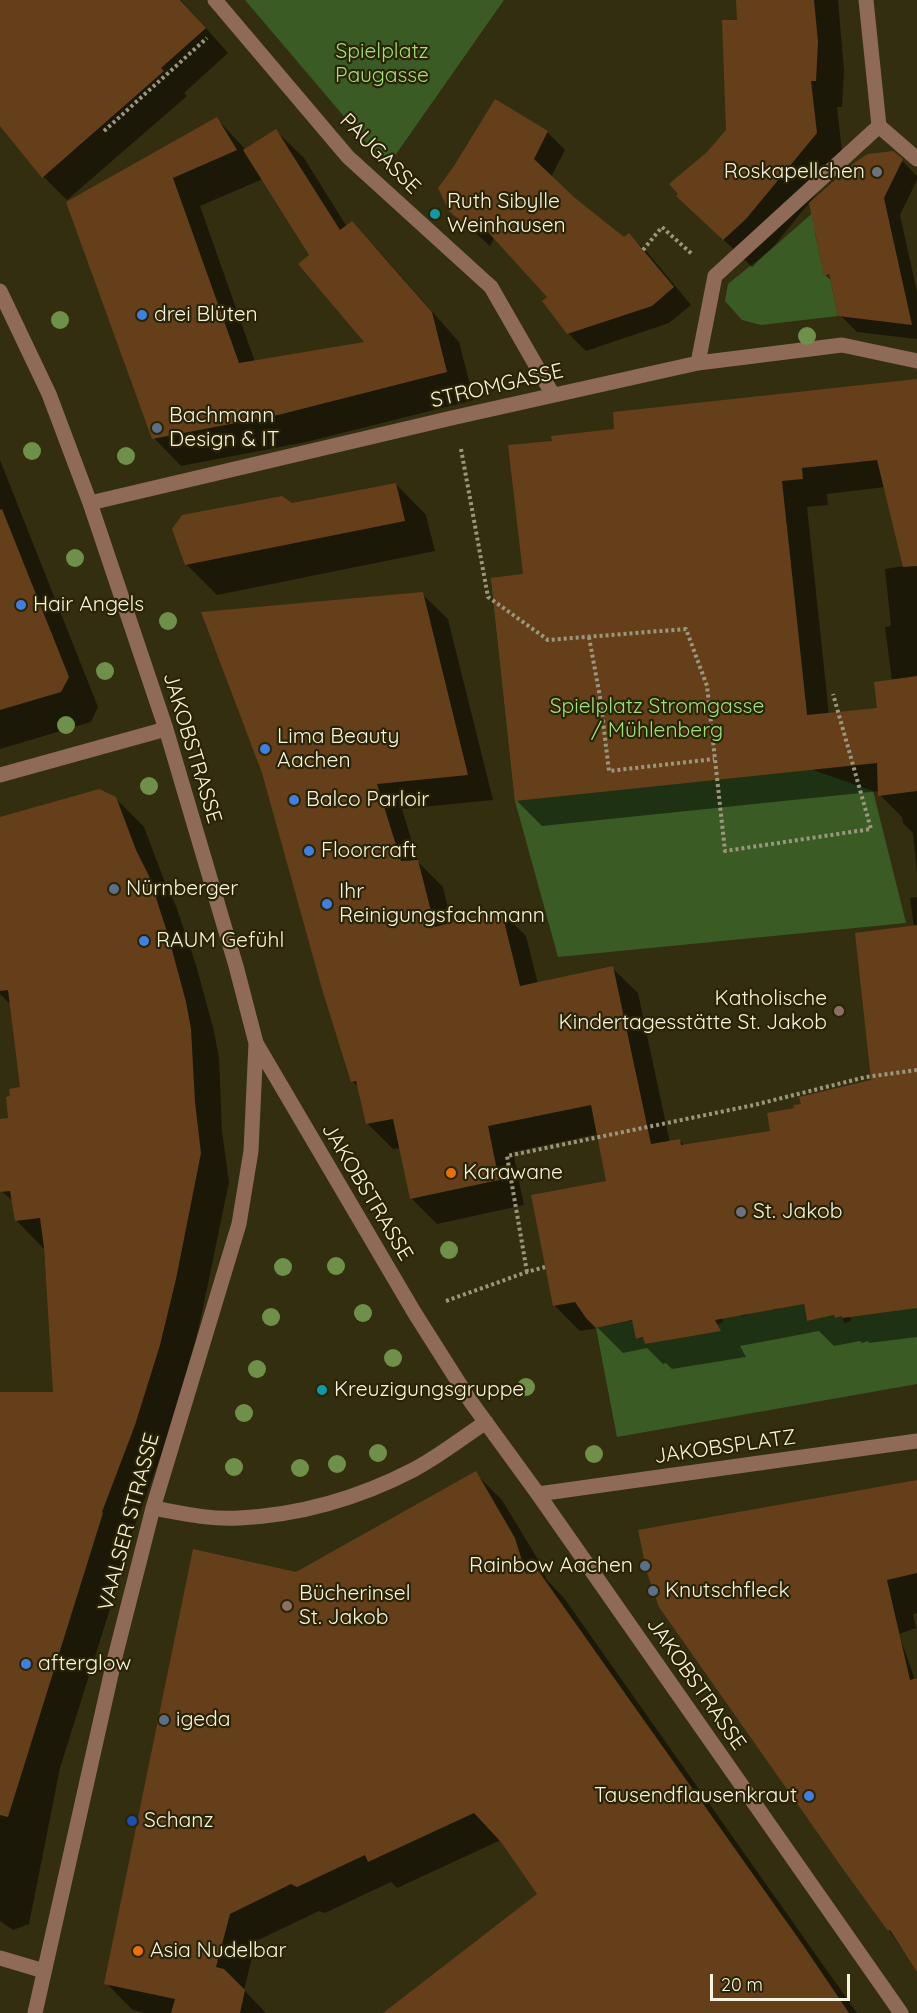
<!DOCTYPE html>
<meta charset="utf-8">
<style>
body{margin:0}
#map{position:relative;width:917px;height:2013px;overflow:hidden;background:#332e0f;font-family:Quicksand,sans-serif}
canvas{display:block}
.scale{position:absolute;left:710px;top:1974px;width:140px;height:27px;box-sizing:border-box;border:3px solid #f7f3e1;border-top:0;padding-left:8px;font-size:18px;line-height:21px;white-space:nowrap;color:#f7f3e1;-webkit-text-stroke:4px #2a2405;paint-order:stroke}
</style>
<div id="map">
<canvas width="917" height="2013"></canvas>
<div class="scale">20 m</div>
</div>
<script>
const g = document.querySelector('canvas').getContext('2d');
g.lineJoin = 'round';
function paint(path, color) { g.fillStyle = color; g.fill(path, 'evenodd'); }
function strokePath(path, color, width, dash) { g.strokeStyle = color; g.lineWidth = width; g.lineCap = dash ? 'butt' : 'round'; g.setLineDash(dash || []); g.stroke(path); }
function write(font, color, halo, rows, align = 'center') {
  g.font = font + ' Quicksand,sans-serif'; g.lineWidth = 4.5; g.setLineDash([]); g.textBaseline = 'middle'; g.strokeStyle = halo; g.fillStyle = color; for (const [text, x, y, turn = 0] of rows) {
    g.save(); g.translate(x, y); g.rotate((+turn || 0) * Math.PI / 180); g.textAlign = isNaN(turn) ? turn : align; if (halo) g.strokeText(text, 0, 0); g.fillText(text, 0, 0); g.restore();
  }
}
const green = new Path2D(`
 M245,0H504L387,167Z
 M857,174L853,224L815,233L824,275L829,274L838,316L761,325L742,320L725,301L728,284L775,246Z
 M789,545L813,770L873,791L906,923L558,957L515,801L491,578Z
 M803,1301L807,1321L834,1315L835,1318L842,1316L844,1323L851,1321L850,1314L917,1302V1384L617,1437L596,1328L639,1319L636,1339L644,1338L645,1344L717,1325L723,1322L722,1316L741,1313L742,1316L747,1315V1312L773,1306L774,1310L779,1309L780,1305Z`);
const shadow = new Path2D(`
 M0,0H181L228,53L184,93L187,96L67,200L44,177L0,122Z
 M738,0H838L844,70L842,107H837L843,161L774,246L752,267L678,196L708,154L727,131L738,22Z
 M217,119L246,150L276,131L304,158L347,227L352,223L379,251L459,342L474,400L306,442L181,466L154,438L68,203ZM263,179L311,255L366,343L255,362L200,206Z
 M547,132L565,150L551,177L574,199L624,239L629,235L647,252L691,305L669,323L586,351L568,333L549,297L495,237L490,246L450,210Z
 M902,161L917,176V180L900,215L917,292V339L857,332L840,315L833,282L825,275Z
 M917,381V873L913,833L903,823L902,817L880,795V791L542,826L517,801L524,575L554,442ZM885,487L904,566L885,569L891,626L885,627L892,681L879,709L829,715L807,507L828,505L827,494Z
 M0,460L98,707L91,722L0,749Z
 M396,484L426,515L435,551L217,595L186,564L292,504Z
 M422,594L448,619L493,800L402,809L418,862L443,887L452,923L500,910L526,936L538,984L612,968L638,993L670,1143L680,1141L685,1146L772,1132L796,1109L872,1081L914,927L910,898L917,897V1337L869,1343L868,1341L862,1343L860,1341L834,1346L819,1331L740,1346L746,1357L672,1369L666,1363L663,1364L647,1348L623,1353L598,1328L580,1331L555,1306L533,1196L607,1182L598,1134L513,1152L524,1205L437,1224L411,1198L401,1148L393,1149L368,1124L360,1088L352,1081L324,989Z
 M115,798L144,827L164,880L176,906L196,965L214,1031L219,1058L222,1131L229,1182L203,1308L188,1374L162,1453L129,1541L131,1542L60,1768L29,1924L13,1930L0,1921V1394H55L44,1249L16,1220L13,1201L0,1190V1120H9L22,1089L11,1005L0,994V819Z
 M475,1473L502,1500L542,1566L546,1579L564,1598L857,2013H413L539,1894L501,1840L397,1888L391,1882L325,1913L319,1911L256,1941L244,1990L266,2013H145L133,2010L106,1983L296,1574Z
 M917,1481V1613L913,1614L916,1628L899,1634L917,1686V1970L660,1606Z`);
const building = new Path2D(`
 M0,0H180L206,28L161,68L164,71L42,178L0,126Z
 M736,0H814L818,42L816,81H811L817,133L746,219L723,240L676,196L678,194L669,184L707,152L726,130L722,20H737Z
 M495,99L548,131L534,159L575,198L624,237L629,233L674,287L652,306L567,334L542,301L547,297L477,220L471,230L449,211L438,188L454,166Z
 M217,117L237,150L173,178L239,363L364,342L298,264L309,255L243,150L276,129L340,230L352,221L432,312L447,372L278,415L152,439L66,202Z
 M893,151L903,159L884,198L912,325L838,316L829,274L824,276L809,203L854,163L868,154Z
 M917,379V566L903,567L877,460L802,468L803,479L782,481L807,715L877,708L874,682L917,676V791L878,796L877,763L515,801L491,578L523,574L508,445L552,441L551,436L614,429L613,412Z
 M396,483L405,521L185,565L172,529L182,515L282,496L292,503Z
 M2,509L69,677L61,692L0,710V510Z
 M423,592L468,775L377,784L401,861L418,860L435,927L501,909L520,986L613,966L651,1144L680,1139L681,1145L770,1131L767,1113L794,1108L793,1105L801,1104L799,1097L871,1080L855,933L917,925V1308L842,1318V1316L835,1318L834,1315L807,1321L804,1304L715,1320L721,1331L645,1344L643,1337L636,1339L632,1320L596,1328L586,1318L575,1302L553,1306L531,1195L606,1181L591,1105L488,1126L499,1180L410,1199L393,1119L366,1124L356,1081L351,1082L322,989L262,773L201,612Z
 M99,789L116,797L136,850L149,876L168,935L186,1002L191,1029L195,1102L201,1153L176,1279L160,1345L135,1425L102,1512L103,1513L8,1817L0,1815V1392H53L44,1248L40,1218L15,1221L10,1191L0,1192V1119L8,1118L6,1097L10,1096L9,1089L20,1087L8,990L0,991V817Z
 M476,1471L515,1538L526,1574L537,1569L803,1945L849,2013H383L537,1894L501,1842L474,1813L368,1862L365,1855L297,1887L291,1884L230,1914L216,1967L224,1969L245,1990L240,2013H171L175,1999L104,1984L193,1549L296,1572Z
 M917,1480V1573L887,1580L910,1680L917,1678V1972L890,1930L888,1931L843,1869L659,1607L647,1573L638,1530Z`);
const path = new Path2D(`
 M104,131L207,38
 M643,250L662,227L693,255
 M461,449L488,597L548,640L686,629L707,686L725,851L871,829L833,694
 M589,637L600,697L609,771L714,759
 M527,1272L507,1156L754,1105L866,1077L917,1070
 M446,1301L527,1272L545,1267`);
const minor = new Path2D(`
 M215,0L348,157L491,287L553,395
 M879,126L917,159
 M0,291L49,394L90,503L166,729L236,966L256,1043L414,1312L471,1402L538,1494L901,2013
 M698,363L715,276L879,126L866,0
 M90,503L456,417L698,363L842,345L917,361
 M0,775L166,729
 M538,1494L917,1441
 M153,1508C181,1513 210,1520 239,1518C299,1515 359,1498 413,1470C438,1457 462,1438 486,1422
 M0,1958L44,1971
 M35,2013L114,1661L153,1508L239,1224L251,1151L256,1043`);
const trees = [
 [60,320],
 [807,336],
 [32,451],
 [126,456],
 [75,558],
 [168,621],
 [105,671],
 [66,725],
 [149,786],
 [449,1250],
 [336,1266],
 [283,1267],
 [363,1313],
 [271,1317],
 [393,1358],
 [257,1369],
 [526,1387],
 [244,1413],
 [378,1453],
 [594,1454],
 [337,1464],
 [234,1467],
 [300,1468]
];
const markers = [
 [877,172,6,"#6b7280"],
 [435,214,6,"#0f9aa8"],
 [142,315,6,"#3f7fe0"],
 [157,428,6,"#5c6f8a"],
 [21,605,6,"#3f7fe0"],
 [265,749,6,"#3f7fe0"],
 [294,800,6,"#3f7fe0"],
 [309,851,6,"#3f7fe0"],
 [114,889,6,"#5c6f8a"],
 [327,904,6,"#3f7fe0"],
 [144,941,6,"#3f7fe0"],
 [839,1011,6,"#8d6e63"],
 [451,1173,6,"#e8710a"],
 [741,1212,6,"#6b7280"],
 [322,1390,6,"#0f9aa8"],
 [645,1566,6,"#5c6f8a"],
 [653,1591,6,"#5c6f8a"],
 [287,1606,6,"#8d6e63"],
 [26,1664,6,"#3f7fe0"],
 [164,1720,6,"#5c6f8a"],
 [809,1796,6,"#3f7fe0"],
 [132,1821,6,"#1a4fb4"],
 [138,1951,6,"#e8710a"]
];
const parkNames = [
 ["Spielplatz",382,52],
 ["Paugasse",382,76],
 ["Spielplatz Stromgasse",657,707],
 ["/ Mühlenberg",657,731]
];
const streetNames = [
 ["PAUGASSE",380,154,45],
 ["STROMGASSE",497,386,-13],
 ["JAKOBSTRASSE",192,748,73],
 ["JAKOBSTRASSE",367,1192,59],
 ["JAKOBSPLATZ",725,1447,-8],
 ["VAALSER STRASSE",129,1522,-75],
 ["JAKOBSTRASSE",696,1684,55]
];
const poiNames = [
 ["Roskapellchen",865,172,"right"],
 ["Ruth Sibylle",447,202],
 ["Weinhausen",447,226],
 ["drei Blüten",154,315],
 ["Bachmann",169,416],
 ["Design & IT",169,440],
 ["Hair Angels",33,605],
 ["Lima Beauty",277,737],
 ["Aachen",277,761],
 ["Balco Parloir",306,800],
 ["Floorcraft",321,851],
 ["Nürnberger",126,889],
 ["Ihr",339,892],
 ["Reinigungsfachmann",339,916],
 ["RAUM Gefühl",156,941],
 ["Katholische",827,999,"right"],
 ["Kindertagesstätte St. Jakob",827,1023,"right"],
 ["Karawane",463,1173],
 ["St. Jakob",753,1212],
 ["Kreuzigungsgruppe",334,1390],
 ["Rainbow Aachen",633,1566,"right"],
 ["Knutschfleck",665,1591],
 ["Bücherinsel",299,1594],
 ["St. Jakob",299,1618],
 ["afterglow",38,1664],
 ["igeda",176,1720],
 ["Tausendflausenkraut",797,1796,"right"],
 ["Schanz",144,1821],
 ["Asia Nudelbar",150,1951]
];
paint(green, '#3a5c24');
paint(shadow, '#0007');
paint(building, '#653f1a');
strokePath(path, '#9b977f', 4, [3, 3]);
strokePath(minor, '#8f6a57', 15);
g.fillStyle = '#6e9048';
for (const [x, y] of trees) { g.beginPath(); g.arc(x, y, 9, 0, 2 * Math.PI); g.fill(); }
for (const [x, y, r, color] of markers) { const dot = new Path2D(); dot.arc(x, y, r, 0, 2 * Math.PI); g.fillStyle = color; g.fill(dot); strokePath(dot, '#2a2405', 2); }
write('21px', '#9fe177', '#2a2405', parkNames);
write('21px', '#f7f3e1', '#2a2405', streetNames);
write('21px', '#f7f3e1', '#2a2405', poiNames, 'left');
</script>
